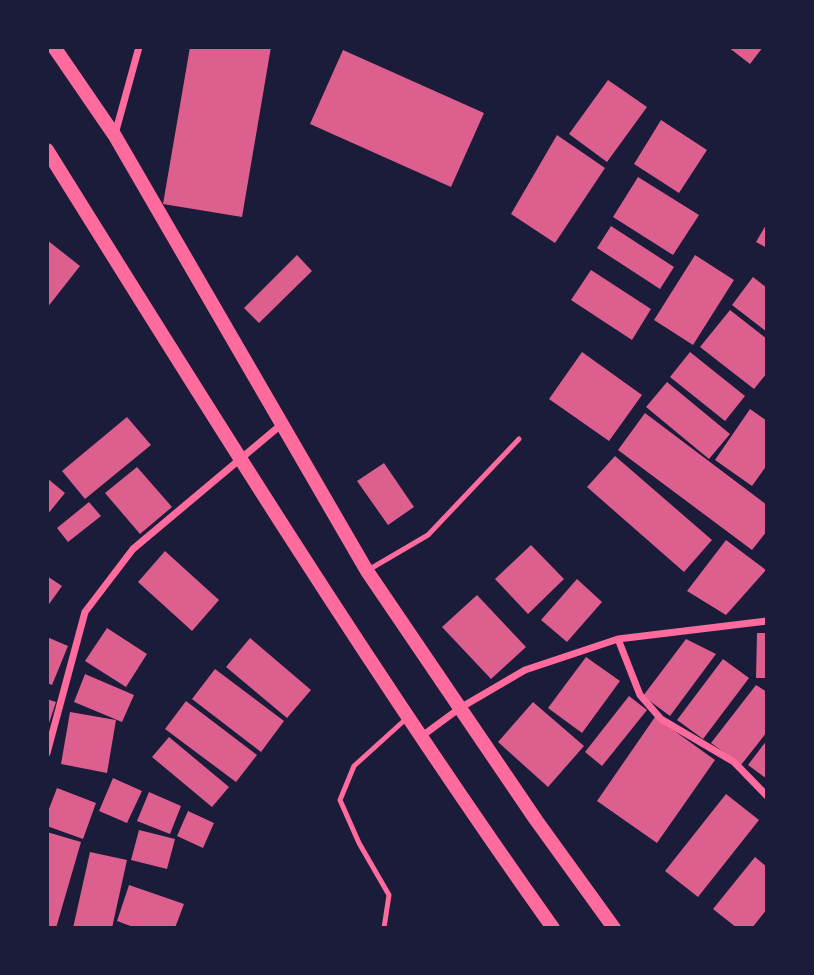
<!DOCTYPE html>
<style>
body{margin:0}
#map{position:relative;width:814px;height:975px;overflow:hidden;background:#1b1b3a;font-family:Signika,sans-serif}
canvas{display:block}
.frame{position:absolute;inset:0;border:49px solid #1b1b3a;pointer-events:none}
</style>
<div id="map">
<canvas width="814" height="975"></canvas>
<div class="frame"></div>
</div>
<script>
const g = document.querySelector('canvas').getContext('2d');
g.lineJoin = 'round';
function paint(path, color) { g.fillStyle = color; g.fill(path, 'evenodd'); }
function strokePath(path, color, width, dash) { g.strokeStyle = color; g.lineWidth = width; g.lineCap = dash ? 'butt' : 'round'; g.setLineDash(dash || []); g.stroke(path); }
const building = new Path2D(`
 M190,47H271L242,217L163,204Z
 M728,47H763L750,64Z
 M343,50L484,113L451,187L310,124Z
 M608,80L647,107L607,162L569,134Z
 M661,120L707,150L679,193L634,164Z
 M557,135L605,168L555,243L511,214Z
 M638,177L699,215L673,255L613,217Z
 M767,223V248L756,242Z
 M611,226L674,267L660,289L597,248Z
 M47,240L80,266L47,308Z
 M297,255L312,271L259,323L244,308Z
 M695,255L734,280L693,345L654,320Z
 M591,270L651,309L632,340L571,300Z
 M753,277L767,288V332L732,305Z
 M730,310L767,339V373L754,389L700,347Z
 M582,352L642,395L609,441L549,399Z
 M690,352L745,396L725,421L670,377Z
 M667,382L730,434L709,459L646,407Z
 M750,409L767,421V465L752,486L715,460Z
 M645,413L767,505V531L752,550L618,450Z
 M127,417L151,445L85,499L62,471Z
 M615,456L712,540L684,572L587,487Z
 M384,463L414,507L388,525L357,481Z
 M137,467L172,507L140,534L105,493Z
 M47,478L65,493L47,515Z
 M89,502L101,516L68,542L57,528Z
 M726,540L766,570L726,615L687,591Z
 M531,545L564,579L528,614L495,579Z
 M165,551L219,600L192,631L138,582Z
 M47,576L62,586L47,607Z
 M577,579L602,602L567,642L541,620Z
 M477,595L526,647L491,679L442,627Z
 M107,628L147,654L126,687L85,661Z
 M757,633H767V678H756Z
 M47,637L68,646L52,685L47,683Z
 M250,638L311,690L287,718L226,667Z
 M686,639L716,654L670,716L643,696Z
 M586,657L620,681L582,733L548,708Z
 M723,659L749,678L703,739L677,720Z
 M215,669L284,721L261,752L192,699Z
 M85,674L134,695L122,722L74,702Z
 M756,685L767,692V732L741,765L711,743Z
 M629,696L647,710L602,766L585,752Z
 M47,699L56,702L48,726H47Z
 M186,701L257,755L236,782L165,729Z
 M533,702L584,746L548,787L498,742Z
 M70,712L116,720L107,773L61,764Z
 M655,717L715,760L657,843L597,801Z
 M169,737L229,787L212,807L152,757Z
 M767,740V779L748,765Z
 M113,778L142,791L127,823L99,811Z
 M57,788L96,803L83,839L47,826V814Z
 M149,792L181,806L170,834L137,821Z
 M726,794L759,820L698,897L665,871Z
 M188,811L214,823L203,848L177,836Z
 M139,830L175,839L167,869L131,860Z
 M47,832L81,842L56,928L47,925Z
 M90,852L127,860L112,928H73Z
 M755,857L767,867V909L752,928H737L713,909Z
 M129,885L184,904L175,928H136L117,921Z`);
const service = new Path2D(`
 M370,569L428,535L519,439
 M384,928L389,895L359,843L340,800L354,766L407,718`);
const minor = new Path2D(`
 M115,134L139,47
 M618,639L640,695L661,719L734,762L767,796
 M422,736L460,708L525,670L618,639L767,621
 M47,753L85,612L133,549L282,424`);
const secondary = new Path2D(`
 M54,47L115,136L367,571L536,820L614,928
 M47,150C210,412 374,676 553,928`);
paint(building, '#dd5f8e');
strokePath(service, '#ff6b9d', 5);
strokePath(minor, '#ff6b9d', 7);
strokePath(secondary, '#ff6b9d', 14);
</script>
